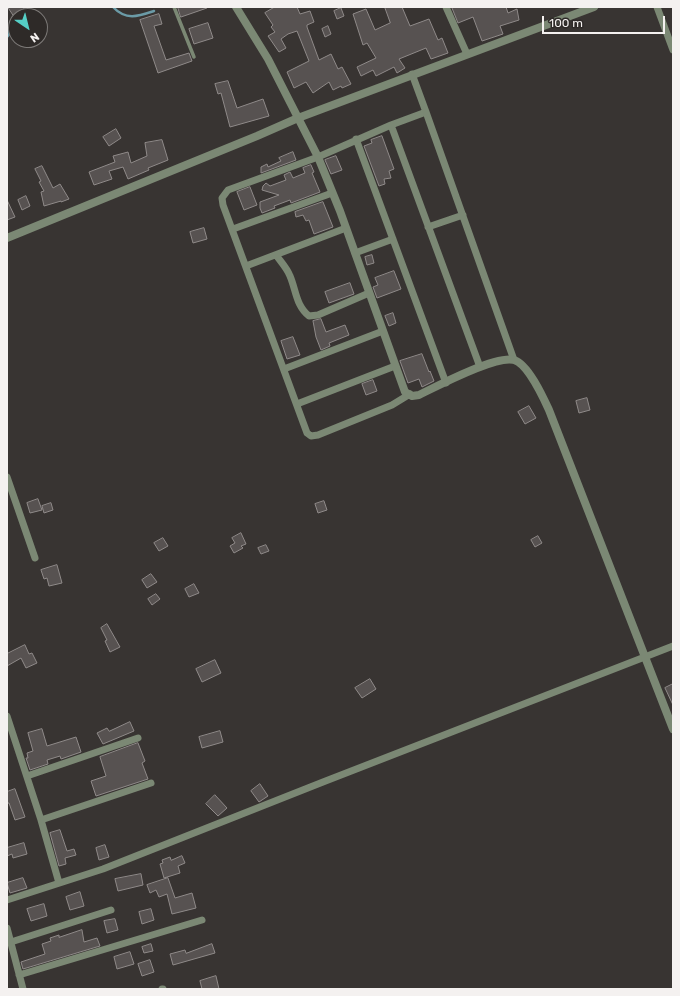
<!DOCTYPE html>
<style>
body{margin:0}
#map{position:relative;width:680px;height:996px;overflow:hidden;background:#383432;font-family:Rubik,sans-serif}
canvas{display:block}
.frame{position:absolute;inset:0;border:8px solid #f4f1f0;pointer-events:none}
.north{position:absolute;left:8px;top:8px;width:40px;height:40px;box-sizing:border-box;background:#2e2a28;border:1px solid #7d7a78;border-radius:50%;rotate:145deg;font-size:11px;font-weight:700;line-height:16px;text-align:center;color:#f4f1f0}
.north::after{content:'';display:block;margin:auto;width:14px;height:18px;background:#55cec5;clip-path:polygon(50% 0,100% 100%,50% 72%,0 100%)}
.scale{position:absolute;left:542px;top:16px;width:123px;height:18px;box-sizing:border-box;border:2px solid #f4f1f0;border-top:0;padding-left:5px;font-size:12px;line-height:14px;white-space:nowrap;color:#f4f1f0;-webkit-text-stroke:3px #2e2a28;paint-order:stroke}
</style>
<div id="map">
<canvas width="680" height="996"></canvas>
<div class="frame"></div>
<div class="north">N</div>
<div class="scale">100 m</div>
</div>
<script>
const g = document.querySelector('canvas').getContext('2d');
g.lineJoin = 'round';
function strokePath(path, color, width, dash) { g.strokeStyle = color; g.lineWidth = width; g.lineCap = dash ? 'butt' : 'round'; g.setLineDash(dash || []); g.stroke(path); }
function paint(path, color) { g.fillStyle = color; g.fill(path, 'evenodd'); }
const stream = new Path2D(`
 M113,7C126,21 139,16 154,11
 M7,28L10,33L7,37`);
const building = new Path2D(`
 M8,7H23L29,16H14Z
 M178,7H207V8L181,17Z
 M275,7H297L300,14L310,11L314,22L307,25V27L319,60L331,54L338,69L342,67L351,84L342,88L341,86L333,90L329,82L313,93L306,82L294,88L287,72L309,61L297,31L288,34L281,39L286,48L279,52L268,36L275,32L271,27L273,25L265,13Z
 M385,7H402L410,26L429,19L438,40L442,38L448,53L431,59L426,48L399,59L405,68L397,73L394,67L376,76L373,70L361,76L357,67L376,58L367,43L363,45L353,14L366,9L375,30L390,23Z
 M455,7H506L508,13L517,9L519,20L500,26L503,34L482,41L473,17L458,23L452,8Z
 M341,8L344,16L337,19L334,11Z
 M159,14L162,24L154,26L166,60L189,53L192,61L158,73L140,20Z
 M208,23L213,38L194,44L189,29Z
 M328,26L331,34L325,37L322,29Z
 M228,81L237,108L263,99L269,116L230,127L221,93L218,94L215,84Z
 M116,129L121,138L109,146L103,137Z
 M382,136L394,169L389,171L391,178L384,179L385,184L379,186L364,146L372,143L371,140Z
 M162,140L168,160L148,168L149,170L128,179L123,167L109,171L112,179L94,185L89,172L115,162L113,156L128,152L131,163L147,156L145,143Z
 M293,152L296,160L261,173V167L267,164L268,167L281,161L279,158Z
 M336,156L342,170L331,174L325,160Z
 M311,165L314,172L312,173L320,192L291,203L290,200L274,206L275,208L262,213L260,208V202L279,195L262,190L263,186L266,183L270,186L286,180L284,175L290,172L293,178L305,173L303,168Z
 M42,166L53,188L60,184L69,199L61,202V201L44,206L41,192L44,191L39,182L41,181L35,169Z
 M250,187L257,205L244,210L237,192Z
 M26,196L30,206L22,210L18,200Z
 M7,200L15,217L7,220Z
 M323,202L333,227L314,234L309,220L306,221L303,215L296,217L295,212Z
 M204,228L207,239L193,243L190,232Z
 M372,255L374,263L367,265L365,257Z
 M394,271L401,289L377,298L373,287L378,285L375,278Z
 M350,283L354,294L329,303L325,292Z
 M393,313L396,323L389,326L385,316Z
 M321,319L326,332L345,325L349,335L329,343L330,346L321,350L316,337L313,321Z
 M293,337L300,355L287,359L281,341Z
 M422,354L429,372L430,371L434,381L422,387L419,379L408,383L400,361Z
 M373,380L377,391L366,395L362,384Z
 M587,398L590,410L579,413L576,401Z
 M529,406L536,418L525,424L518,412Z
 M38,499L42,510L30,513L27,503Z
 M324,501L327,510L318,513L315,504Z
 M51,503L53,510L44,513L42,506Z
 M241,533L246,544L241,546L243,548L234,553L230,546L235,543L232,538Z
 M538,536L542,543L535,547L531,540Z
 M163,538L168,546L159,551L154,543Z
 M266,545L269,551L261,554L258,548Z
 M57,565L62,583L49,586L47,578L44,579L41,570Z
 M151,574L157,582L147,588L142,580Z
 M194,584L199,593L189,597L185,589Z
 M156,594L160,599L152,605L148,599Z
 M107,624L120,647L110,652L105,641L107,640L101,628Z
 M25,645L29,654L32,653L37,663L26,668L21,658L7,666V654Z
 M215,660L221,673L202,682L196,669Z
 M370,679L376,689L362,698L355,688Z
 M673,684V705L665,688Z
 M130,722L134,731L103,744L97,733L107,728L109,731Z
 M42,729L47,746L76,737L81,752L61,759L60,756L47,760L48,764L30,770L26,758H28L27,753L33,751L28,733Z
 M220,731L223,742L202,748L199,737Z
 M138,743L145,761L142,763L148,779L96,796L91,781L106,776L100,757Z
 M260,784L268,796L259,802L251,791Z
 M15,789L25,817L15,820L9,803H7V792Z
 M215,795L227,808L218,816L206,804Z
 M60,830L67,851L74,849L76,855L65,858L66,864L59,866L50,833Z
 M24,843L27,854L13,858L12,854L7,856V848Z
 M105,845L109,857L99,860L96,848Z
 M182,856L185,863L178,866L180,873L164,878L160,864L163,863L162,860L170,857L171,860Z
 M141,874L143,885L118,891L115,879Z
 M23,878L27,888L10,893L7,883Z
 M168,878L175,898L192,893L196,908L172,914L167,894L159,897L156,890L150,893L147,885Z
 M80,892L84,906L70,910L66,897Z
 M44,904L47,916L31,921L27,909Z
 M151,909L154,920L142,924L139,912Z
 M115,919L118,930L107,933L104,921Z
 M82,930L84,942L97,938L100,946L23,969L21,962L45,954L42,944L51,941L50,938L59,935V937Z
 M151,944L153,951L144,953L142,947Z
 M212,944L215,953L173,965L170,954L185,950L186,953Z
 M130,952L134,964L117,969L114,957Z
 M150,960L154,972L142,976L138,964Z
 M216,976L219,989H202L200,981Z`);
const service = new Path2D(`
 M174,7L194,57`);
const minor = new Path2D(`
 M446,7L467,54
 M657,7L673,50
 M412,74L426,112
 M391,125L480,367
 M356,139L446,383
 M428,227L463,215
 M233,229L332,193
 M355,253L393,239
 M276,255C281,262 287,268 290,276C296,290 296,306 309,316L318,315L369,293
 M246,266L346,228
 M284,369L383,331
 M410,394L392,405L318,435L311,436L307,433L223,205L222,198L228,190L318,157L391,125L426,112L514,360
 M297,404L395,366
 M7,477L35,558
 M7,716L41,820L59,883
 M27,776L138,738
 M41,820L151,783
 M7,900L103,869L323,782L673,646
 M7,928L23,989
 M11,942L111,910
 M19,975L202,920
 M162,989H163`);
const tertiary = new Path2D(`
 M236,7L268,59L318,157L340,211L405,392L412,396L419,395C437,386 496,355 514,360C528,364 543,397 549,410L673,729
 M7,238L257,136L298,118L594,7`);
strokePath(stream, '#6b9ba7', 2.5);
paint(building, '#575251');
strokePath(building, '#8f8a89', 1);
strokePath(service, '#7b8874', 3.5);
strokePath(minor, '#7b8874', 7);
strokePath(tertiary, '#7b8874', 8);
</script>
